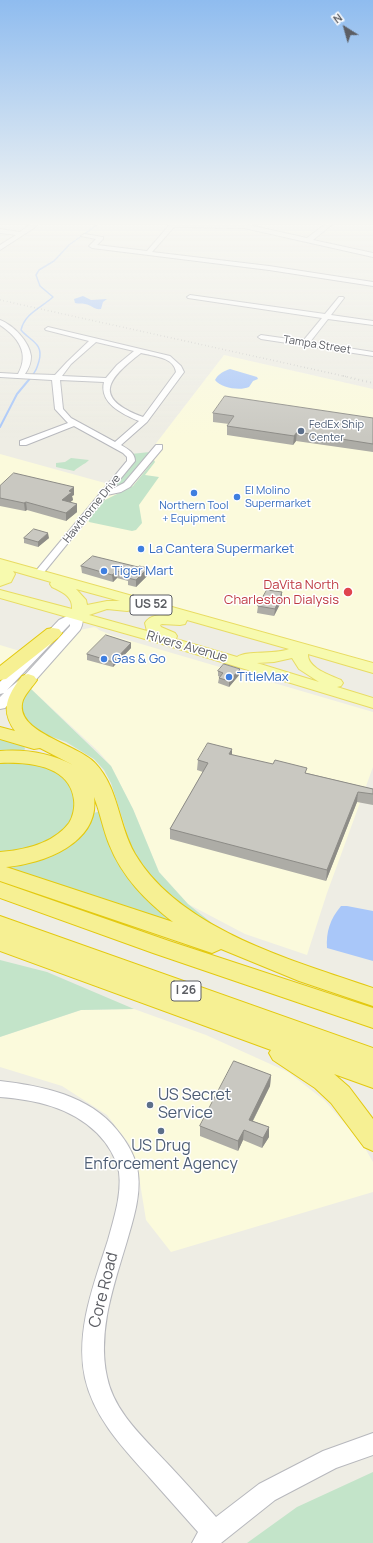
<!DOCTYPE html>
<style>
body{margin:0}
#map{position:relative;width:373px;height:1543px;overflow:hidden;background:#eeede4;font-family:Manrope,sans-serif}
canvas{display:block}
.north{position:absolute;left:325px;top:8px;width:40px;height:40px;-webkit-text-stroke:3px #fff;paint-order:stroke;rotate:323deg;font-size:11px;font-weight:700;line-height:16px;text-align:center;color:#5c5e64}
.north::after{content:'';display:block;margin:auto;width:14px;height:18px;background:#5c5e64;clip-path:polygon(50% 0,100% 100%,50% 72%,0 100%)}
</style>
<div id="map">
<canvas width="373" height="1543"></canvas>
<div class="north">N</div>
</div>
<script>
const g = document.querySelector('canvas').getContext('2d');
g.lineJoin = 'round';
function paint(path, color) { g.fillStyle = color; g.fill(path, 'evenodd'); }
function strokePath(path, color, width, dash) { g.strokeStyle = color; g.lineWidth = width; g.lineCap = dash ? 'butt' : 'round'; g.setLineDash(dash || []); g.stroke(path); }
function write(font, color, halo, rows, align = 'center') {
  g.font = font + ' Manrope,sans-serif'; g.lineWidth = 3; g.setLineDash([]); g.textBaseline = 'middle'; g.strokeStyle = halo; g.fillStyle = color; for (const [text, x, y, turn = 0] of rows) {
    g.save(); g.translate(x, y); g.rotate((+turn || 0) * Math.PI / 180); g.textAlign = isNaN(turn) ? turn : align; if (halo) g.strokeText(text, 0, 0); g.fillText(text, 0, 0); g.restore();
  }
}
const commercial = new Path2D(`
 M224,355L373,389V664L0,559V454L105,483L110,486L105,493L118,490L159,447L154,446Z
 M94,627L97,628L99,630L114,636L373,712V767L327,893L307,955L245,934L188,904L159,872L133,809L111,766L98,751L29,687L80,630Z
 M0,645L23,652L0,672Z
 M134,1009L206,1035L288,1072L324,1100L362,1143L373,1162V1192L171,1252L146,1220L139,1177L130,1145L107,1115L62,1086L0,1067V1037L81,1010Z`);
const green = new Path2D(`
 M150,452L125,483L113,489L131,454Z
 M71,458L89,460C84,465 79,466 74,471L56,467V463L65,462Z
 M154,460L155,462L145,475L159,477L139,505L142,523L136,530L132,531L89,522L88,519L103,501L133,486Z
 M29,687L111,766L133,809L159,872L188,904L218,928L175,903L147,876L132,849L111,783L104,770L94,759L66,742L33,730L19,714L24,692Z
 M0,739L23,746L25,748L24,752L0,754Z
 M29,761L60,773L72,784L77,813L65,831L45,845L0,854V762Z
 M102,811L177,923L129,910L2,867L32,861L89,814Z
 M0,960L47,972L134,1009L81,1010L0,1037Z
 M373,1472V1543H247L297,1507Z`);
const water = new Path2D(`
 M83,296L91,300L107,299L103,302L101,309C94,310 92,305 85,304C81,303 78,304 75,303L74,299Z
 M230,369L257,377L258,379L253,381L249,387C240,391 221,388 215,380C218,374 224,371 230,369Z
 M341,906H347L373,911V961L327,948C326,932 330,919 341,906Z`);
const streamFar1 = new Path2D(`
 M31,377C36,371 37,368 39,361C44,343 30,341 21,330C25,313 41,308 53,297L40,286L36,275L39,270L54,261L69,245L101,222`);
const stream = new Path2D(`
 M0,427L17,394L32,376`);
const minor = new Path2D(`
 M33,222H39L34,228L0,250V245L16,235L0,233V229L20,232Z
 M172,222L244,224L307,238L328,222H335L313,240L373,253V257L244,228L174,227L152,252L269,266L373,282V286L269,270L92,248L89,246L96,239L81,236L84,234L103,237V239L97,245L147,251Z
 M190,295L325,314L339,297H343L344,298L331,315L373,321V325L328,319L310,342L373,352V356L261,339L258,337L261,335L303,341L322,318L188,298L187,297Z
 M0,320C13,325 29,341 31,356C31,363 29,368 25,374L55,375L67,362L89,341L46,330L45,329L48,327L170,356L181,366L184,372L147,422L121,445C128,449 135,453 135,461L112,489L124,483L156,445H162V449L130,487L121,492L107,495L41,576L38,577L33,574L35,572L127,461V457L123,453L74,426L26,445H20V441L68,423L55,409L52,380L0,377V373L18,374C30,353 18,337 0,325ZM96,342L134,351L117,365L106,378L62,376L71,364ZM141,353C153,356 174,357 176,372L143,417C92,398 107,379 141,353ZM60,380L104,382C99,403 122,414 139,421L115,442L71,418L63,409Z`);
const tertiary = new Path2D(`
 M77,611L81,612C84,617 83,625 80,630L33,683L14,698L5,708L0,709V697L4,693L0,694V682L59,620ZM70,624V626L23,677L7,690Z
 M0,1081C42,1086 89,1095 117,1130C127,1142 136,1157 138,1173C141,1196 133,1220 127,1241C114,1285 97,1331 107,1377C114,1412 144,1438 167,1463C184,1481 200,1499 216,1517L259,1484L323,1451L373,1433V1455L336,1468L275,1500L221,1543H192L198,1532C182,1514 166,1496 150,1478C123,1448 94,1418 85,1378C75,1331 94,1284 108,1240C114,1218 122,1194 119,1172C116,1157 107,1143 97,1133C70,1107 36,1100 0,1097Z`);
const primary = new Path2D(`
 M0,559L373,663V673L308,654C307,668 330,675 341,680L343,683L341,686L337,687L373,698V708L159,643L0,598V590L72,609C73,596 62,592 52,587L50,584L51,582L13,571L15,574L11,582L0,586ZM76,589L120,601H107L87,605L86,600ZM133,605L171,616C161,615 151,614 145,623L147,631L89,615L107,609L127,611L132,610L134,607ZM187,620L289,649C274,655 247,650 237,657L176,639L177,636L175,633L161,627L160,625L162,624L180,625L185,624ZM292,658L299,669L319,682L257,663L274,662Z`);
const motorway = new Path2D(`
 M53,628L59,629L62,633L59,637L6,679L0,680V666L47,629Z
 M28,674L34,676L37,680C33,686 26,693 23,700C12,732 78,744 95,763C119,788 118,825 135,854C180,930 294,961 373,988V1006L299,981L221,949L212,953L0,881V852C24,850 53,844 69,823C73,817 75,807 74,800C70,765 28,762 0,763V751C26,749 50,753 73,765L40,748L34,749L0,739V727L15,731C0,710 7,696 22,676ZM94,797C100,812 103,829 109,844C122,877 146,901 173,922L6,867C43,864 100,843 94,797Z
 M0,882L169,941L373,1008V1028L153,953L0,898Z
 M0,916L373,1048V1088L334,1074L349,1087L373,1119V1151L364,1147L331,1103L315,1088L273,1060L269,1053L271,1050L0,951V933L8,936L0,933Z`);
const railFar1 = new Path2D(`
 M0,300L348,377`);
const rail = new Path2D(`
 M343,376L373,383`);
const wall = new Path2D(`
 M213,413L373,418V452L296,441L293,445L227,435V426L229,424L213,422Z
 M0,486L74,487V495L72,496L73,500L70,502L77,504V512L66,521L27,510L25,511L0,506Z
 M24,538H49L38,547L24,543Z
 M81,566L138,567L148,568V575L136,587L128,585V581L117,578L113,582L82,573Z
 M282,600L274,616L257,613L258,606Z
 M131,648L113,667L87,660V654Z
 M240,669V674L229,687L218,683L219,678L220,677L218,676V671Z
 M232,755L373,789V805L357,802L326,881L170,839V829L203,772L197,770L198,760Z
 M271,1075L270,1086L253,1121L269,1127V1137L262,1148L243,1140L238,1151L200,1136V1126Z`);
const shadedWall = new Path2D(`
 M297,432L296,441L293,445L294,436Z
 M74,487V495L72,496L73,500L63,508L62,500L69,491Z
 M26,502L27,510L25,511L24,503Z
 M77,504V512L66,521V513Z
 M48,533L49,538L38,547V542Z
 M148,568V575L136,587V580Z
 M117,571V578L113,582L112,575Z
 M282,592V600L274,616L275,609Z
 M131,643V648L113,667V662Z
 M240,669V674L229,687V681Z
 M232,749V759L229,754Z
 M358,792L357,802L326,881L327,870Z
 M271,1075L270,1086L248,1130L249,1120Z
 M269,1127V1137L262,1148L263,1138Z
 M244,1130L243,1140L238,1151V1141Z`);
const building = new Path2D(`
 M225,396L373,418V444L297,432L294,436L227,426L234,416L213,413Z
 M14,473L74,487L69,491L72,492L62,500L77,504L66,513L26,502L24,503L0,498V486Z
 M34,529L48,533L38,542L24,538Z
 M93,556L138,567L139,566L148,568L136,580L128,578L131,575L117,571L112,575L81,566Z
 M267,590L282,592L275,609L258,606Z
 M106,635L131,643L113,662L87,654Z
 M224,664L240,669L229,681L219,678L223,673L218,671Z
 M208,743L232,749L229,754L273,764L275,760L307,768L305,773L373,789V794L358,792L327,870L170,829L208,763L198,760Z
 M234,1061L271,1075L249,1120L269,1127L263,1138L244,1130L238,1141L200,1126Z`);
const markers = [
 [301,431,4,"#5c6f8a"],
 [194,493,4,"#3f7fe0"],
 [237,497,4,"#3f7fe0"],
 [141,549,4,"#3f7fe0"],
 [104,571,4,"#3f7fe0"],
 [348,592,5,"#e0444e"],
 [104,659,4,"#3f7fe0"],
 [229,677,4,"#3f7fe0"],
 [150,1105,4,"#5c6f8a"],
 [161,1131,4,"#5c6f8a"]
];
const farStreetnames = [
 ["Tampa Street",317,345,9],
 ["Hawthorne Drive",92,509,-51]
];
const farServicenames = [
 ["FedEx Ship",309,425],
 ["Center",309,438]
];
const farShopnames = [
 ["El Molino",245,491],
 ["Supermarket",245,504],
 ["Northern Tool",194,506,"center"],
 ["+ Equipment",194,519,"center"]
];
const shields = [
 [151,605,42],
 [186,991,30]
];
const shieldNames = [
 ["US 52",151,605],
 ["I 26",186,991]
];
const shopNames = [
 ["La Cantera Supermarket",149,549],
 ["Tiger Mart",112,571],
 ["Gas & Go",112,659],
 ["TitleMax",237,677]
];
const healthNames = [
 ["DaVita North",339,585],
 ["Charleston Dialysis",339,600]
];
const streetNames = [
 ["Rivers Avenue",187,647,16]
];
const nearServicenames = [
 ["US Secret",158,1096],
 ["Service",158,1114],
 ["US Drug",161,1147,"center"],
 ["Enforcement Agency",161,1165,"center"]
];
const nearStreetnames = [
 ["Core Road",104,1290,-76]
];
paint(commercial, '#fbfadc');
paint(green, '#c3e4c9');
paint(water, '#a9c7f9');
strokePath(streamFar1, '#a9c7f9', 1.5);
strokePath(stream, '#a9c7f9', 2);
strokePath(minor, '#b7b8bd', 2);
strokePath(tertiary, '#b7b8bd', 2);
strokePath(primary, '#e8dc63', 2);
strokePath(motorway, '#e3c90f', 2);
paint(minor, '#fff');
paint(tertiary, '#fff');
paint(primary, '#f7faae');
paint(motorway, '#f6f093');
strokePath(railFar1, '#b5b5b6', 1.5, [0.5, 3]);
strokePath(rail, '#b5b5b6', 2, [0.5, 3.5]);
paint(wall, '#adaca6');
paint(shadedWall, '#8d8c87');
paint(building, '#c9c8c1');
strokePath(building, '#8d8c87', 1);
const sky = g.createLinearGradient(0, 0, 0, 438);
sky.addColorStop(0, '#8fbcef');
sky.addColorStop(0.51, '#f7f7f3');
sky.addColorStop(1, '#f7f7f300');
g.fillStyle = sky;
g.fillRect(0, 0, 373, 438);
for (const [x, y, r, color] of markers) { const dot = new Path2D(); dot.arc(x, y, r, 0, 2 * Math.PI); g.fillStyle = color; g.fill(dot); strokePath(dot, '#fff', 1.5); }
write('11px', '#5c5e64', '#fff', farStreetnames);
write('11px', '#4e5e75', '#fff', farServicenames, 'left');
write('11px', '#366cbe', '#fff', farShopnames, 'left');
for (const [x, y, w] of shields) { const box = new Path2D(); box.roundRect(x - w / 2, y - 10, w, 20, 3); g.fillStyle = '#fff'; g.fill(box); strokePath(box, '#5c5e64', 1); }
write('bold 12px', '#5c5e64', null, shieldNames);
write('13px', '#366cbe', '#fff', shopNames, 'left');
write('13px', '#be3a42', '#fff', healthNames, 'right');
write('13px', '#5c5e64', '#fff', streetNames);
write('16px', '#4e5e75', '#fff', nearServicenames, 'left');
write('16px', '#5c5e64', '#fff', nearStreetnames);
</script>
